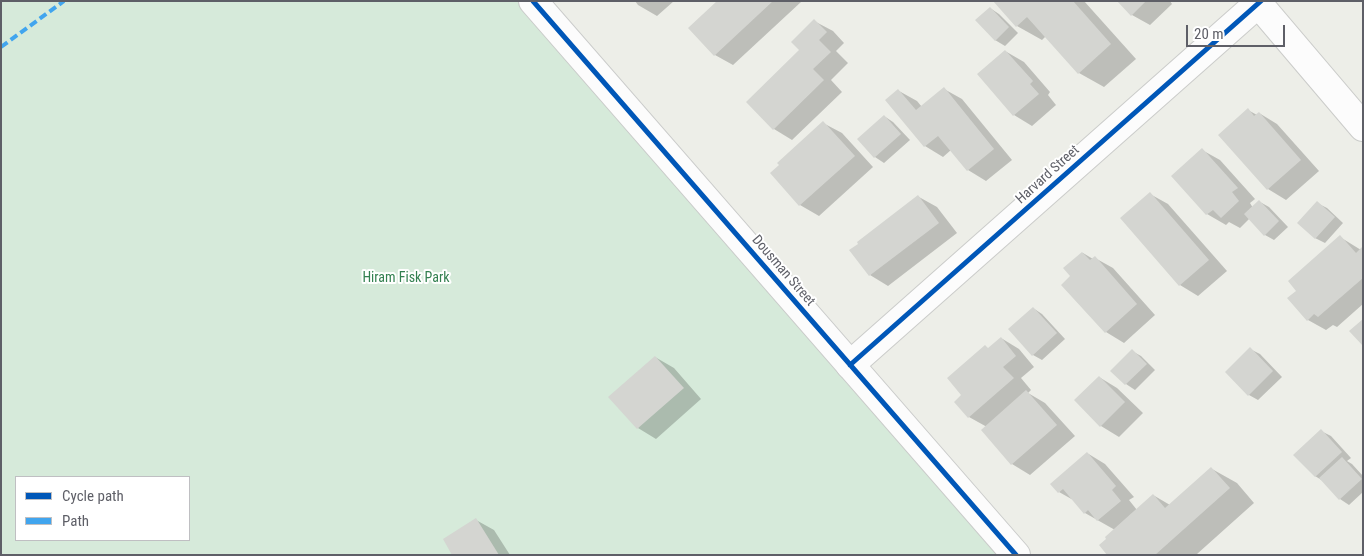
<!DOCTYPE html>
<style>
body{margin:0}
#map{position:relative;width:1364px;height:556px;overflow:hidden;background:#edeee8;font-family:"Roboto Condensed",sans-serif}
canvas{display:block}
.frame{position:absolute;inset:0;border:2px solid #5e5f67;pointer-events:none}
.legend{position:absolute;left:15px;top:476px;width:175px;height:65px;box-sizing:border-box;background:#fff;border:1px solid #bfbfc2;margin:0;padding:6px 9px;list-style:none;font-size:15px;color:#5e5f67}
.legend li{display:flex;align-items:center;gap:10px;height:25px}
.legend b{width:25px;border:1px solid #bfbfc2}
.scale{position:absolute;left:1186px;top:25px;width:99px;height:22px;box-sizing:border-box;border:2px solid #5e5f67;border-top:0;padding-left:6px;font-size:15px;line-height:18px;white-space:nowrap;color:#5e5f67;-webkit-text-stroke:4px #fff;paint-order:stroke}
</style>
<div id="map">
<canvas width="1364" height="556"></canvas>
<div class="frame"></div>
<ul class="legend">
<li><b style="height:6px;background:#0057b8"></b>Cycle path</li>
<li><b style="height:6px;background:#41a5ee"></b>Path</li>
</ul>
<div class="scale">20 m</div>
</div>
<script>
const g = document.querySelector('canvas').getContext('2d');
g.lineJoin = 'round';
function paint(path, color) { g.fillStyle = color; g.fill(path, 'evenodd'); }
function strokePath(path, color, width, dash) { g.strokeStyle = color; g.lineWidth = width; g.lineCap = dash ? 'butt' : 'round'; g.setLineDash(dash || []); g.stroke(path); }
function write(font, color, halo, rows, align = 'center') {
  g.font = font + ' "Roboto Condensed",sans-serif'; g.lineWidth = 4; g.setLineDash([]); g.textBaseline = 'middle'; g.strokeStyle = halo; g.fillStyle = color; for (const [text, x, y, turn = 0] of rows) {
    g.save(); g.translate(x, y); g.rotate((+turn || 0) * Math.PI / 180); g.textAlign = isNaN(turn) ? turn : align; if (halo) g.strokeText(text, 0, 0); g.fillText(text, 0, 0); g.restore();
  }
}
const green = new Path2D(`
 M1,1H533L1016,555H1ZM16,477H189V540H16Z`);
const shadow = new Path2D(`
 M635,1H674L657,16L638,5Z
 M719,1H800L801,2L733,65L715,55Z
 M995,1H1084L1136,59L1104,87L1079,73L1046,36L1042,40L1017,26Z
 M1119,1H1170L1172,4L1150,25L1132,15Z
 M990,8L999,14L1018,33L1005,46L995,40Z
 M814,21L833,31L844,43L836,51L848,63L831,80L842,92L792,140L774,129L747,102L801,50Z
 M1005,51L1024,62L1050,92L1048,95L1056,105L1032,126L1014,115L979,75Z
 M944,89L962,99L1012,160L986,181L968,170L951,150L943,157L925,146L899,91L917,101L922,107Z
 M1248,110L1257,115L1259,113L1277,124L1319,171L1286,200L1268,189Z
 M884,116L893,122L910,140L884,163L875,157L859,139Z
 M823,123L842,133L873,167L819,216L800,205L772,173Z
 M1202,150L1220,160L1255,199L1250,203L1253,208L1260,202L1269,207L1288,227L1274,240L1265,235L1250,218L1240,228L1229,222L1226,225L1207,214Z
 M1150,194L1168,204L1227,271L1198,296L1180,285Z
 M919,197L937,207L957,233L888,286L870,275Z
 M1317,203L1327,208L1343,223L1325,243L1315,238Z
 M1340,237L1361,250L1363,248V304L1337,327L1333,325L1326,330L1308,320L1297,291Z
 M1083,253L1093,259L1095,258L1113,268L1155,315L1124,343L1106,332L1072,277Z
 M1033,308L1042,314L1065,339L1042,360L1033,355Z
 M1001,338L1019,349L1034,367L1021,378L1031,390L1028,393L1045,403L1075,436L1030,475L1012,464L983,430L987,427L969,417L956,402L963,395L989,349Z
 M1250,349L1260,354L1282,377L1258,400L1249,395Z
 M1132,351L1141,356L1155,370L1135,390L1126,384L1112,371Z
 M655,357L674,368L701,399L656,439L638,428Z
 M1099,377L1117,388L1143,413L1119,437L1101,426Z
 M1321,431L1331,436L1351,458L1347,461L1352,464L1363,476V492L1349,505L1340,499L1323,481L1315,476Z
 M1087,453L1105,464L1134,497L1129,500L1137,510L1153,495L1170,505L1212,469L1237,483L1254,503L1197,554L1199,555H1109L1115,530L1085,513L1075,501L1059,492Z
 M476,520L494,530L510,555H454Z`);
const building = new Path2D(`
 M717,1H773L714,56L688,28Z
 M993,1H1073L1111,44L1078,74L1027,17L1016,27Z
 M1117,1H1146L1131,16Z
 M990,7L1009,27L995,41L975,20Z
 M814,19L827,32L819,40L831,52L813,69L824,80L773,130L746,102L799,50L791,42Z
 M1005,50L1033,81L1030,84L1039,94L1013,116L977,74Z
 M944,87L994,149L967,171L938,136L924,147L885,100L898,89L916,110Z
 M1248,108L1254,116L1259,112L1301,160L1267,190L1218,135Z
 M884,115L901,134L874,158L857,139Z
 M823,121L855,156L799,206L770,173L779,165L777,163Z
 M1202,148L1238,188L1232,192L1239,201L1221,218L1213,210L1206,215L1171,176Z
 M1150,192L1209,260L1179,286L1120,218Z
 M918,195L939,223L869,276L849,250L858,244L857,242Z
 M1259,200L1279,221L1264,236L1244,214Z
 M1317,201L1335,217L1315,239L1297,223Z
 M1340,235L1356,253L1363,246V278L1318,317L1314,314L1307,321L1287,298L1296,291L1288,281Z
 M1082,252L1090,260L1095,256L1137,304L1105,333L1061,285L1070,276L1063,268Z
 M1033,307L1057,333L1032,356L1008,329Z
 M1363,319V346L1349,331Z
 M1001,337L1016,356L1003,367L1014,378L968,418L954,402L961,395L947,378L985,345L988,348Z
 M1250,347L1273,371L1248,396L1225,372Z
 M1132,349L1147,364L1125,385L1110,371Z
 M655,356L684,388L637,429L608,397Z
 M1099,376L1125,402L1100,427L1074,400Z
 M1026,390L1057,425L1011,465L981,430Z
 M1321,429L1342,452L1315,477L1293,455Z
 M1087,452L1116,486L1112,490L1121,501L1097,521L1088,510L1084,514L1063,489L1058,493L1050,484Z
 M1342,457L1362,479L1339,500L1319,478Z
 M1211,467L1230,488L1155,555H1107L1099,545L1106,539L1105,537L1153,494L1165,508Z
 M476,518L499,555H452L443,539Z`);
const street = new Path2D(`
 M1256,1L1363,127
 M850,365L1261,1`);
const secondary = new Path2D(`
 M533,1L1016,555`);
const quiet = new Path2D(`
 M1,47L64,1`);
const cycleway = new Path2D(`
 M533,1L1016,555
 M850,365L1261,1`);
const streetNames = [
 ["Harvard Street",1048,175,-42],
 ["Dousman Street",783,271,49]
];
const parkNames = [
 ["Hiram Fisk Park",406,278]
];
paint(green, '#d6eada');
paint(shadow, '#0003');
paint(building, '#d4d5d1');
strokePath(street, '#cbccca', 30);
strokePath(secondary, '#cacbca', 30);
strokePath(street, '#fcfcfc', 28);
strokePath(secondary, '#fcfcfc', 28);
strokePath(quiet, '#41a5ee', 4, [8, 4]);
strokePath(cycleway, '#0057b8', 5);
write('14px', '#5e5f67', '#fff', streetNames);
write('14px', '#338050', '#fff', parkNames);
</script>
